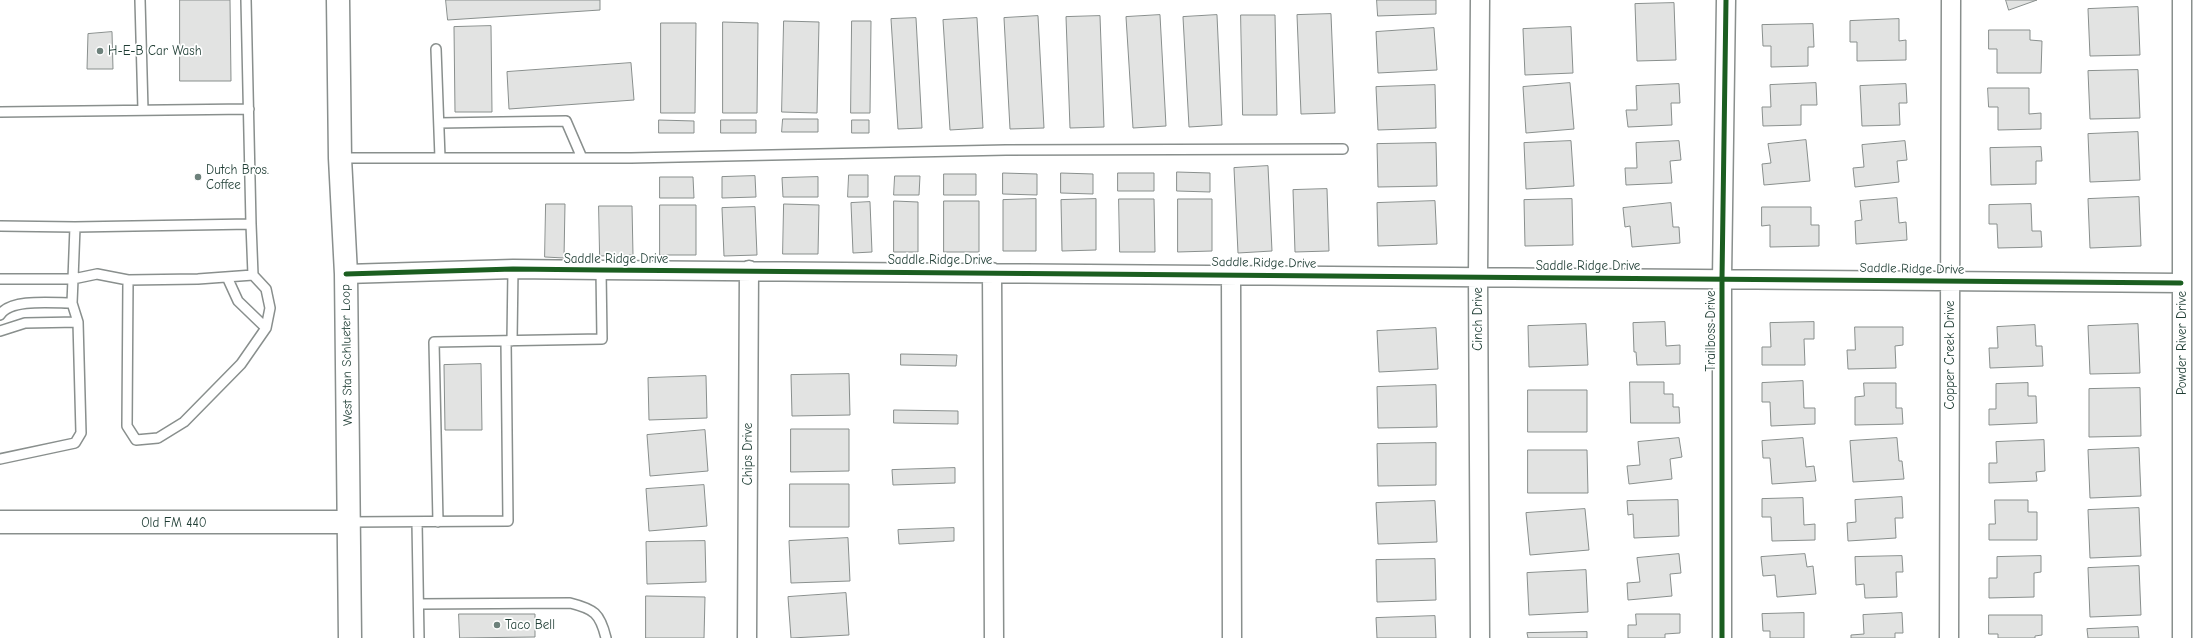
<!DOCTYPE html>
<style>
body{margin:0}
canvas{display:block;background:#fff}
</style>
<canvas width="2210" height="638"></canvas>
<script>
const g = document.querySelector('canvas').getContext('2d');
g.lineJoin = 'round';
function paint(path, color) { g.fillStyle = color; g.fill(path, 'evenodd'); }
function strokePath(path, color, width, dash) { g.strokeStyle = color; g.lineWidth = width; g.lineCap = dash ? 'butt' : 'round'; g.setLineDash(dash || []); g.stroke(path); }
function write(font, color, halo, rows, align = 'center') {
  g.font = font + ' "Comic Neue",sans-serif'; g.lineWidth = 3.5; g.setLineDash([]); g.textBaseline = 'middle'; g.strokeStyle = halo; g.fillStyle = color; for (const [text, x, y, turn = 0] of rows) {
    g.save(); g.translate(x, y); g.rotate((+turn || 0) * Math.PI / 180); g.textAlign = isNaN(turn) ? turn : align; if (halo) g.strokeText(text, 0, 0); g.fillText(text, 0, 0); g.restore();
  }
}
const building = new Path2D(`
 M180,0H230L231,81H180Z
 M446,0H600V10L448,20Z
 M1377,0H1436V14L1378,16Z
 M2006,0H2037L2009,10Z
 M1674,3L1676,60L1637,61L1635,4Z
 M2138,7L2140,55L2090,56L2088,9Z
 M1331,14L1335,113L1301,114L1297,15Z
 M1160,15L1166,126L1133,128L1126,17Z
 M1217,15L1222,125L1189,127L1183,17Z
 M1241,15H1275L1277,115H1243Z
 M1038,16L1044,128L1010,129L1004,18Z
 M1100,16L1104,127L1070,128L1066,17Z
 M916,18L922,128L898,129L891,19Z
 M977,18L983,128L950,130L943,20Z
 M1899,19V41L1906,40V60L1857,61V42H1850V21Z
 M784,21L819,22L817,113L782,112Z
 M852,21H871L870,113H851Z
 M723,22L758,23L757,113H723Z
 M661,23H696L695,113H661Z
 M1813,24L1814,47H1808V66L1771,67V46H1763L1762,25Z
 M491,26L492,112H455L454,27Z
 M1571,27L1573,73L1525,75L1523,29Z
 M1434,28L1437,70L1378,73L1376,32Z
 M1989,30H2030V40L2042,41L2041,73H1997V49H1989Z
 M112,32L113,69H87L88,34Z
 M631,63L634,100L509,109L507,72Z
 M2138,70L2140,118L2090,119L2088,71Z
 M1570,83L1574,129L1526,133L1523,87Z
 M1816,83L1817,105H1801V125L1763,126L1762,107H1771L1770,85Z
 M1679,84L1680,103H1671L1672,125L1628,127L1626,110H1637L1636,86Z
 M1906,84L1907,103H1899L1900,125L1862,126L1860,86Z
 M1435,85L1436,128L1378,130L1376,87Z
 M1988,88H2029V114L2041,113V129L1998,130V107H1989Z
 M783,119H818V132H782Z
 M659,120L694,121V133H659Z
 M721,120H756V133H721Z
 M852,120H869V133H852Z
 M2138,132L2140,180L2090,182L2088,134Z
 M1806,140L1810,181L1764,185L1762,164L1771,163L1768,144Z
 M1571,141L1574,186L1526,189L1524,143Z
 M1679,141L1681,160L1670,161L1672,183L1626,185L1625,168H1637L1636,143Z
 M1905,141L1907,160L1897,161L1899,182L1855,187L1853,168L1864,167L1862,145Z
 M1436,143L1437,186L1378,187L1377,144Z
 M2041,147L2042,161H2036V184L1991,185L1990,148Z
 M1268,166L1272,251L1238,253L1234,168Z
 M1177,172L1210,173V192L1177,191Z
 M1003,173L1037,174V195L1003,194Z
 M1061,173L1093,174V194L1061,193Z
 M1118,173H1154V191H1118Z
 M944,174H976V195H944Z
 M849,175H868V197H848Z
 M755,176L756,197L722,198V177Z
 M895,176H920L919,195H894Z
 M660,177H693L694,198H660Z
 M818,177V197H783L782,178Z
 M1327,189L1329,251L1295,252L1293,190Z
 M2139,197L2141,246L2090,248L2088,199Z
 M1897,198L1899,223L1906,222L1907,240L1856,244L1855,221L1862,220L1860,201Z
 M1036,199V251H1003V200Z
 M1096,199V250L1062,251L1061,200Z
 M1119,199H1154L1155,252H1120Z
 M1178,199H1212V251L1178,252Z
 M1572,199L1573,245L1525,246L1524,200Z
 M894,201L918,202V252H894Z
 M944,201H979V252H944Z
 M1435,201L1437,244L1378,246L1377,203Z
 M870,202L872,252L853,253L851,203Z
 M1671,203L1673,227H1679L1680,243L1632,247L1630,226L1625,227L1623,208Z
 M546,204H565L564,258L545,257Z
 M784,204L819,205L818,254H783Z
 M2031,204L2032,231H2041L2042,247L1998,248L1997,224H1989V205Z
 M660,205H696V255H660Z
 M599,206H632L633,255L600,256Z
 M755,207L757,255L724,256L722,208Z
 M1762,207H1811V225H1819V246L1770,247V225L1762,226Z
 M1665,322L1666,346L1680,345V364L1637,365L1636,352H1634L1633,323Z
 M1814,322V339H1804L1805,365H1762V347H1771L1770,323Z
 M1586,324L1588,365L1529,367L1528,326Z
 M2138,324L2140,373L2090,374L2088,326Z
 M2035,325L2036,346H2042L2043,366L1990,368L1989,348H1998L1997,327Z
 M1855,327H1903V345L1895,346L1896,368L1848,369L1847,350H1855Z
 M1436,328L1438,369L1379,372L1377,331Z
 M901,354L957,355L956,366L901,365Z
 M481,364L482,430H445L444,365Z
 M849,374L850,415L792,416L791,375Z
 M706,376L707,418L649,420L648,378Z
 M1803,381L1804,408H1815V424L1771,426L1770,402H1762V383Z
 M1630,382H1664V394H1673V407H1679L1680,423H1631Z
 M1864,383H1896V408H1902L1903,424L1855,425V397L1864,396Z
 M2028,383V396H2036L2037,423L1989,425V409H1996V384Z
 M1436,385L1437,427L1378,428L1377,387Z
 M2140,388L2141,436L2089,437V389Z
 M1528,390H1587V432H1528Z
 M894,410L958,411V424L894,423Z
 M791,429H849V471L791,472Z
 M705,430L708,471L650,476L647,435Z
 M1679,438L1682,457L1670,459L1672,479L1629,484L1627,466L1640,465L1638,442Z
 M1803,438L1806,467L1814,466L1816,481L1772,484L1770,458H1763L1762,441Z
 M1897,438L1899,461H1902L1904,479L1853,482L1850,441Z
 M2044,440L2045,471L2036,472L2037,481L1989,483V463H1997L1996,442Z
 M1436,443V485L1378,486L1377,444Z
 M2139,448L2141,496L2090,498L2088,450Z
 M1528,450H1587L1588,493H1528Z
 M955,468V483L893,485L892,470Z
 M790,484H849V527H790Z
 M704,485L707,526L649,531L646,489Z
 M1902,497L1903,518H1895L1896,538L1848,541L1847,523L1856,522L1855,500Z
 M1803,498L1804,525L1815,524V540L1772,541L1771,517H1762V499Z
 M1678,500L1679,536L1634,538L1633,514L1628,515L1627,501Z
 M1995,500H2028V512H2037V540H1989V524H1995Z
 M1435,501L1437,542L1378,544L1376,503Z
 M2139,508L2141,556L2090,558L2088,510Z
 M1585,509L1589,550L1530,555L1526,513Z
 M954,528V541L899,544L898,530Z
 M848,538L850,581L791,583L789,541Z
 M705,541L706,582L647,584L646,542Z
 M1679,554L1681,573L1670,574L1672,596L1628,600L1627,583L1640,582L1637,558Z
 M1805,554L1807,567L1813,566L1816,594L1777,597L1775,575L1763,576L1761,557Z
 M1902,556L1903,572H1896L1897,597L1865,598L1864,584L1856,585L1855,557Z
 M2041,556V572L2034,573V597L1989,598V578H1997V557Z
 M1435,559L1436,600L1377,602L1376,560Z
 M2139,566L2141,615L2090,617L2088,568Z
 M1586,570L1588,612L1529,615L1527,573Z
 M846,593L849,635L791,638L788,597Z
 M646,596L705,597L704,638H646Z
 M1804,613V638H1770V631H1763L1762,614Z
 M1902,613L1903,633H1895V638H1851V635L1864,634L1863,615Z
 M459,614H535V637L460,638Z
 M1636,614H1680V633L1665,634V638H1628V625H1636Z
 M1989,615H2042V635L2035,636V638H1998V634H1989Z
 M1435,616L1436,638H1377L1376,618Z
 M2138,627L2139,638H2088L2087,629Z
 M1587,632V638H1528L1527,633Z`);
const service = new Path2D(`
 M140,0L143,110
 M436,49L440,158
 M0,112L249,109
 M439,123L566,121L582,158
 M340,158H631L1006,150L1343,149
 M0,226L75,227L73,279H0
 M75,227L251,224L246,0
 M227,277L238,301L266,328
 M128,280L127,426L136,440L158,438L184,422L241,364L266,328L270,308L266,289L253,275L251,224
 M0,315C10,298 54,303 72,303
 M0,331L25,323L78,322
 M512,341L513,269
 M0,459L75,443L81,433L78,322L72,303L73,279L97,274L128,280L198,279L253,275
 M349,522L508,521L506,341
 M417,522L419,638
 M438,522L434,342L602,339L601,270
 M419,604L570,603C594,609 600,613 606,638`);
const minor = new Path2D(`
 M2182,0V638
 M992,272L994,638
 M1231,273L1232,638
 M346,274L513,269L601,270L2181,283
 M747,638L749,270
 M1480,638L1478,276L1480,0
 M1722,638V278L1726,0
 M1949,638L1951,0`);
const tertiary = new Path2D(`
 M0,522H349`);
const secondary = new Path2D(`
 M338,0L340,158L346,274L350,638`);
const cycleway = new Path2D(`
 M346,274L513,269L601,270L2181,283
 M1722,638V278L1726,0`);
const markers = [
 [100,51,4,"#6d817b"],
 [198,177,4,"#6d817b"],
 [497,625,4,"#6d817b"]
];
const poiNames = [
 ["H-E-B Car Wash",108,51],
 ["Dutch Bros.",206,170],
 ["Coffee",206,185],
 ["Taco Bell",505,625]
];
const streetNames = [
 ["Saddle Ridge Drive",616,259],
 ["Saddle Ridge Drive",940,260],
 ["Saddle Ridge Drive",1264,263,1],
 ["Saddle Ridge Drive",1588,266],
 ["Saddle Ridge Drive",1912,269,1],
 ["Cinch Drive",1478,319,-90],
 ["Trailboss Drive",1711,331,-90],
 ["Powder River Drive",2182,343,-90],
 ["West Stan Schlueter Loop",347,355,-91],
 ["Copper Creek Drive",1950,355,-90],
 ["Chips Drive",748,454,-90],
 ["Old FM 440",174,523]
];
paint(building, '#e2e3e2');
strokePath(building, '#898f8d', 1);
strokePath(service, '#898f8d', 12);
strokePath(minor, '#898f8d', 21);
strokePath(tertiary, '#898f8d', 25);
strokePath(secondary, '#898f8d', 25);
strokePath(service, '#fff', 9);
strokePath(minor, '#fff', 18);
strokePath(tertiary, '#fff', 22);
strokePath(secondary, '#fff', 22);
strokePath(cycleway, '#1b5e20', 5);
for (const [x, y, r, color] of markers) { const dot = new Path2D(); dot.arc(x, y, r, 0, 2 * Math.PI); g.fillStyle = color; g.fill(dot); strokePath(dot, '#fff', 1.5); }
write('13px', '#1f3d34', '#fff', poiNames, 'left');
write('13px', '#1f3d34', '#fff', streetNames);
</script>
